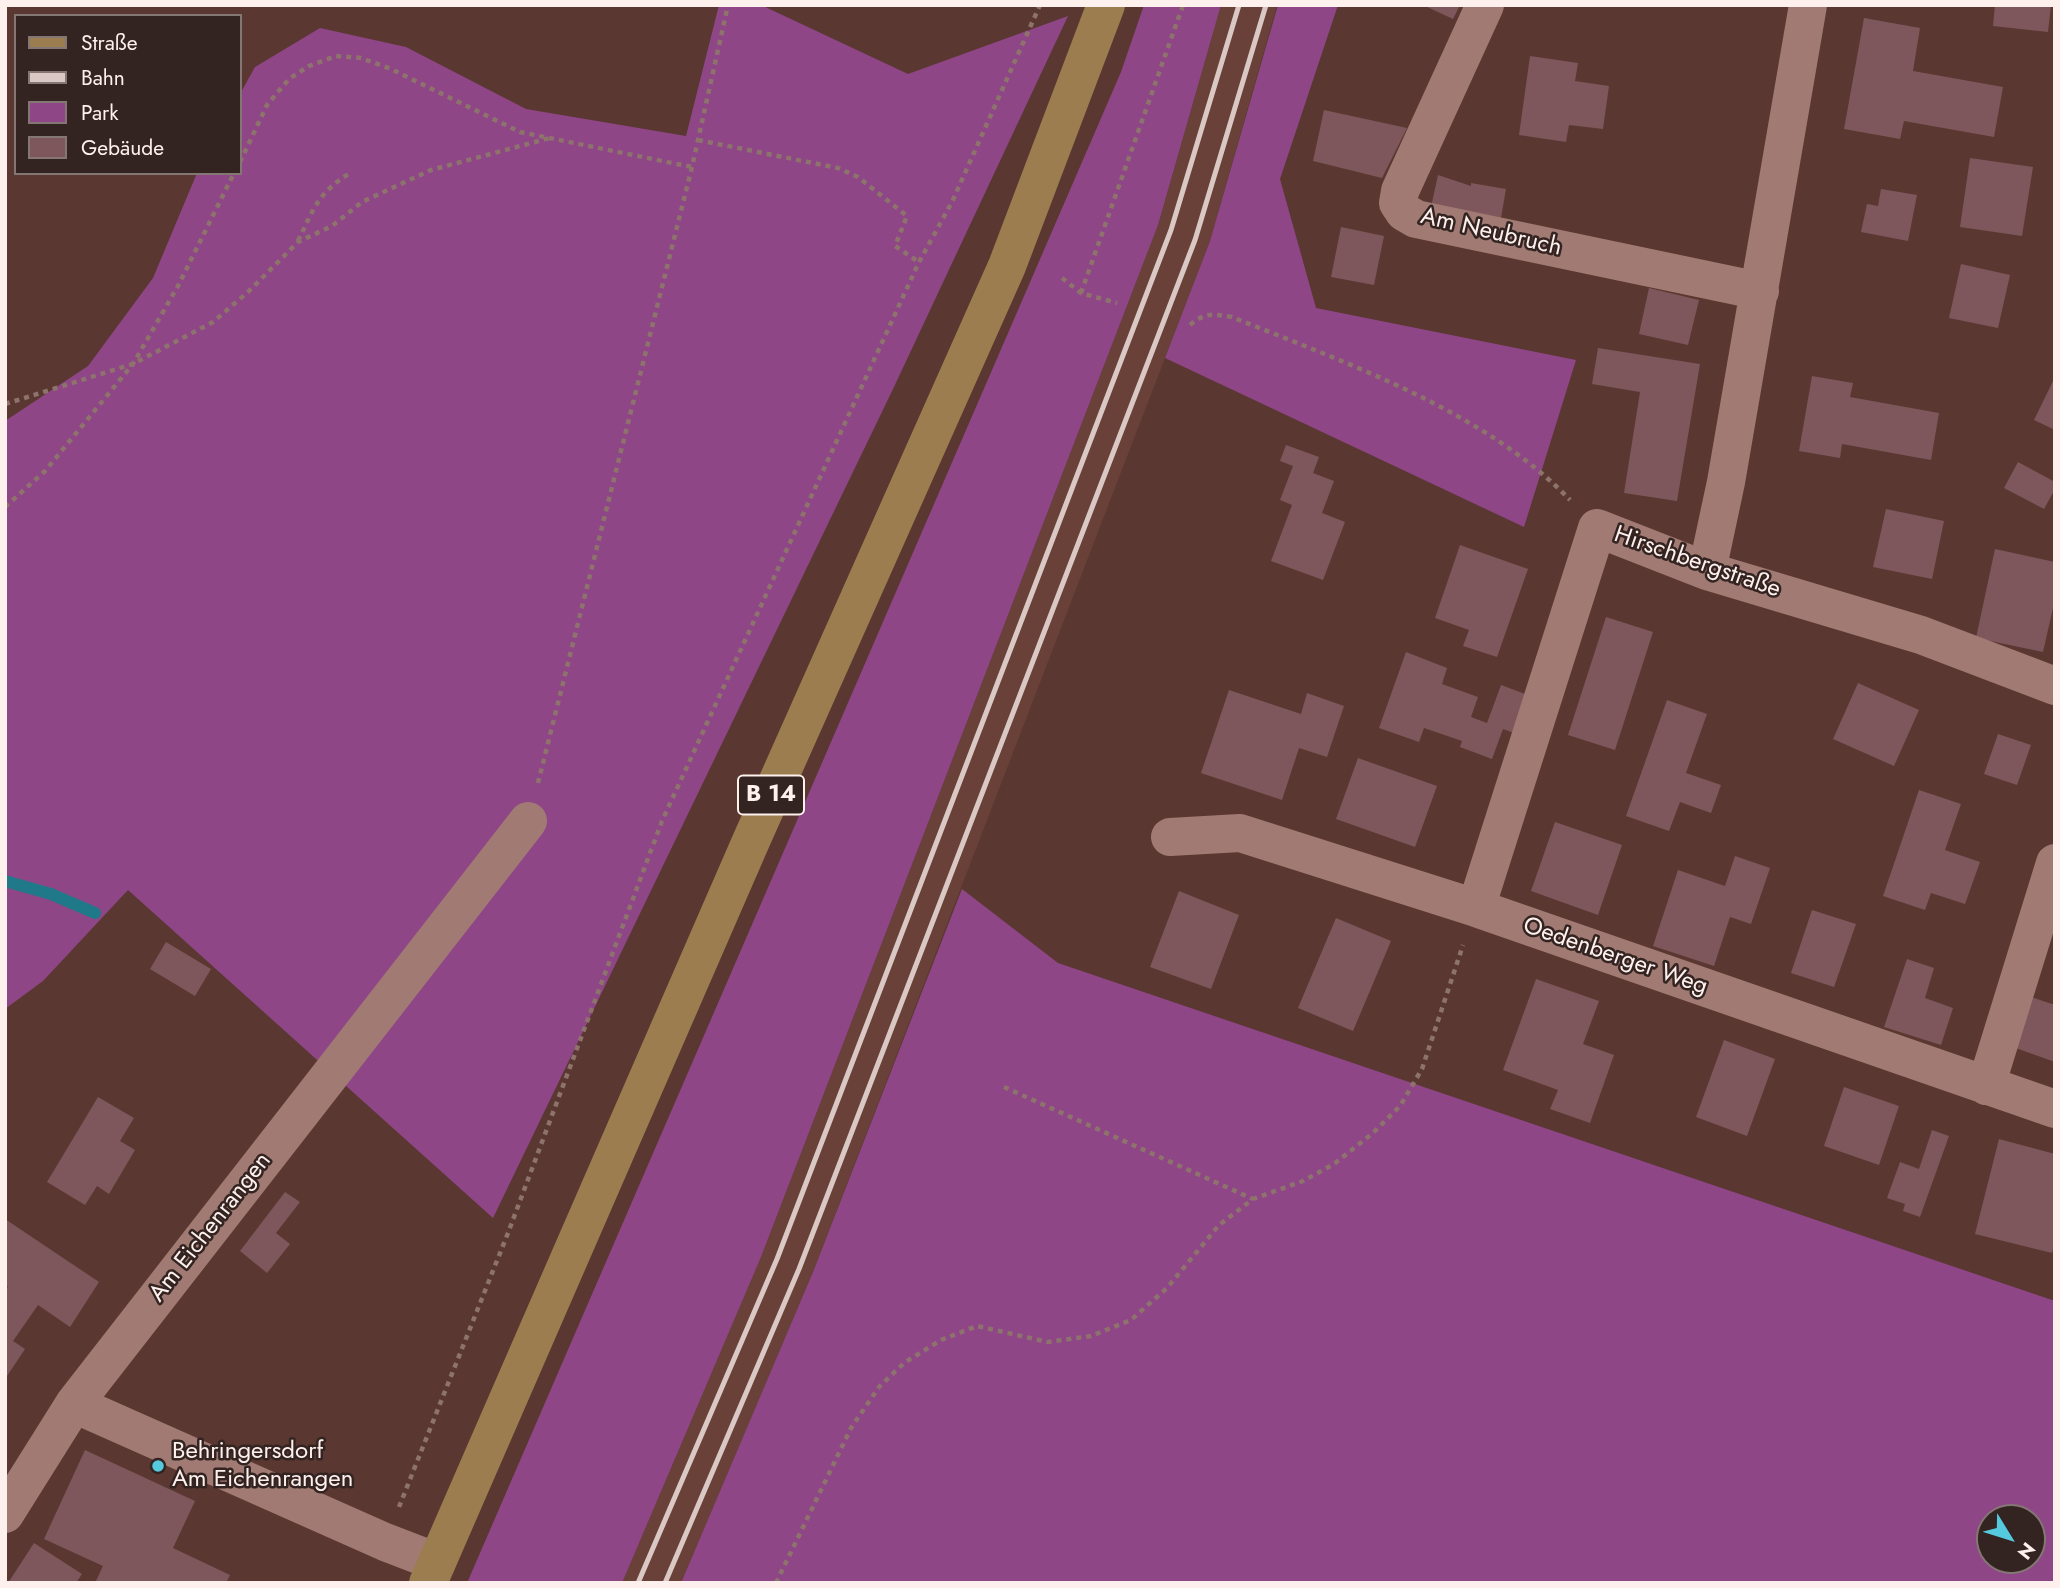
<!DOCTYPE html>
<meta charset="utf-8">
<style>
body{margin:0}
#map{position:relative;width:2060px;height:1588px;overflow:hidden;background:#5a3831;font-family:Jost,sans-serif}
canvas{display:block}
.frame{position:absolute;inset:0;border:7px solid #fdf0ed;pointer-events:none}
.legend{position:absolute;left:14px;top:14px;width:228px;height:161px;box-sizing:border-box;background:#342421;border:2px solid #847673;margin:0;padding:9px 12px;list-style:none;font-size:21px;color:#fdf0ed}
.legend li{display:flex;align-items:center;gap:14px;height:35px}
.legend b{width:35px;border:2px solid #847673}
.north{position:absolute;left:1976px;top:1504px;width:70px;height:70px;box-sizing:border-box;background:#342421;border:2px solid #847673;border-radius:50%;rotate:128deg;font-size:19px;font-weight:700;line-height:28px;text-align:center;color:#fdf0ed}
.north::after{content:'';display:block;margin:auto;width:24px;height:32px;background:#55cadf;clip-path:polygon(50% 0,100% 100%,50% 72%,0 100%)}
</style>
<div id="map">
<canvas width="2060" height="1588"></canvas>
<div class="frame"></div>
<ul class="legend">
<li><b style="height:9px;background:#9b7d4f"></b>Straße</li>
<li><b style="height:9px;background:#dac8c4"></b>Bahn</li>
<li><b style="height:19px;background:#8e4687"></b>Park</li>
<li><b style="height:19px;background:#7d575b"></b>Gebäude</li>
</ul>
<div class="north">N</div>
</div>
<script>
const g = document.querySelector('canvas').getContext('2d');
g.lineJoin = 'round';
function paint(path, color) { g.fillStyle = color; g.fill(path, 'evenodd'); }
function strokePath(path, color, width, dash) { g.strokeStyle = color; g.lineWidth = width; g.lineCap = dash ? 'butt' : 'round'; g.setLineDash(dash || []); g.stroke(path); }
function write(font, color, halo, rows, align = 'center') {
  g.font = font + ' Jost,sans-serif'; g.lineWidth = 5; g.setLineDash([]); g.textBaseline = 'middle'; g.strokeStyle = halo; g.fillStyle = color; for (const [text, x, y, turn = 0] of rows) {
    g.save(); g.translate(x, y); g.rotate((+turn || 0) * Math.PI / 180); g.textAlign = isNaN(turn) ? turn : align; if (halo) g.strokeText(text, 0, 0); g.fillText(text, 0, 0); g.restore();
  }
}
const built = new Path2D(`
 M1221,5H1277L1210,241L813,1272L681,1583H622L761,1257L1158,225Z`);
const green = new Path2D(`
 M719,5H761L908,74L1068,16L893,389L493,1218L128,890L43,981L5,1009V421L88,366L153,278L197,173H240V94L255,67L320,28L406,47L526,109L686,136Z
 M1144,5H1221L1158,225L761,1257L622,1583H467L1121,72Z
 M1278,5H1338L1280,179L1316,308L1576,360L1524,527L1165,358L1210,241Z
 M962,889L1058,963L2055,1301V1583H681L813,1272ZM2032,1518V1560H1990V1518Z`);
const stream = new Path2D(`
 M5,881L51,894L95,913`);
const building = new Path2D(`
 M1423,5H1460L1453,19Z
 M1995,5H2051L2048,32L1993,26Z
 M1864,18L1920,28L1913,71L2003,87L1994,137L1904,121L1900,139L1844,129Z
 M1530,56L1578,63L1575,81L1609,86L1603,129L1569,125L1566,142L1519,135Z
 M1324,110L1407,128L1382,178L1313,161Z
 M1970,158L2033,167L2022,236L1960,227Z
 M1438,175L1471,186V183L1506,189L1500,224L1431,207Z
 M1881,189L1917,195L1908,241L1861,232L1867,204L1878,206Z
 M1341,227L1384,236L1374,285L1331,277Z
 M1961,264L2010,275L1998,328L1949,318Z
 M1649,288L1699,300L1688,345L1639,334Z
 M1598,348L1700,364L1677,501L1624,493L1640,392L1592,384Z
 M1812,376L1853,383L1850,397L1939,413L1931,460L1842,444L1840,458L1799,451Z
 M2055,377V430L2034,420Z
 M1286,445L1319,457L1313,473L1334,481L1322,513L1345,522L1323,580L1271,561L1292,505L1280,500L1293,466L1280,461Z
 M2018,462L2055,482V489L2044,509L2004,488Z
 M1886,509L1944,521L1932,579L1873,567Z
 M1460,545L1528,569L1497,657L1463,646L1469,630L1435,618Z
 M1995,549L2055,562V599L2043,652L1976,638Z
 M1606,617L1653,632L1615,750L1568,735Z
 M1406,652L1447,668L1442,684L1478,697L1471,717L1487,723L1501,685L1528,695L1514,733L1503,729L1492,759L1460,747L1462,741L1424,728L1419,742L1379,728Z
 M1858,683L1919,710L1894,766L1833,739Z
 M1229,690L1301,714L1307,693L1344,706L1327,757L1299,748L1282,800L1201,773Z
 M1667,700L1707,714L1686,773L1721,785L1711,813L1680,802L1669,831L1626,816Z
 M1998,734L2031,745L2017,785L1984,774Z
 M1358,758L1437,786L1415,847L1336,819Z
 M1919,790L1961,804L1945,850L1980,862L1965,904L1931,893L1925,910L1883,896Z
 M1555,822L1622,845L1598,915L1531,891Z
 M1735,856L1770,868L1751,924L1730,917L1714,966L1653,946L1678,870L1725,886Z
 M1179,891L1239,915L1211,989L1150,967Z
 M1812,910L1856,924L1834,987L1791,973Z
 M1336,918L1391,941L1353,1031L1298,1008Z
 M166,942L211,969L195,996L150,969Z
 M1907,959L1934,968L1925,998L1953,1008L1941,1045L1884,1027Z
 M1536,979L1599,1001L1583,1044L1614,1055L1590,1123L1550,1109L1558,1090L1503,1070Z
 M2028,996L2055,1005V1062L2010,1046Z
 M1724,1040L1775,1059L1747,1136L1696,1117Z
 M1844,1087L1899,1106L1879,1165L1824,1146Z
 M98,1097L134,1118L120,1141L135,1150L109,1194L97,1186L85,1205L47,1182Z
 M1932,1130L1949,1136L1920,1217L1903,1211L1905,1204L1887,1198L1900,1162L1919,1169Z
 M1999,1139L2055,1154V1241L2052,1253L1975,1234Z
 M285,1192L300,1202L276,1233L290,1244L267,1273L240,1251Z
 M5,1219L99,1282L70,1327L38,1305L13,1341L25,1349L5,1379V1290L8,1287L5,1285Z
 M85,1450L195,1501L173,1548L230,1575L226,1583H95L103,1566L44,1539Z
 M34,1543L82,1574L76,1583H8Z`);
const path = new Path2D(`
 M698,140L838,168L858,177L907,216L895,246L919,262
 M240,162L267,105L289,79L309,66L336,56L361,58L391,69L520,132L692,167
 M298,241C314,208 318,193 350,173
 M1062,278L1081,293L1117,303
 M1081,293L1183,5
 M1190,325C1205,312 1214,314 1232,317C1346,363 1485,411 1570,500
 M5,404L133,364L213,322L248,292L298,242L332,226L362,202L431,170L550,138
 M5,507L45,471L133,364L178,286L234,173
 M538,783L692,167L728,5
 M1004,1087L1253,1199
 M399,1507L508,1233L662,821L919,262L952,202L1040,5
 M776,1583L851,1428L879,1387L904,1363L941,1340L977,1326L1048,1342L1091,1336L1131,1320L1167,1288L1219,1225L1253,1199L1303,1181L1334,1164L1373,1133L1400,1106L1422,1069L1463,945`);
const minor = new Path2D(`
 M1485,5L1400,191L1398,203L1404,212L1416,219L1760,291
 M1707,571L1726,482L1808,5
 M1170,837L1240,833L1476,908L2055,1109
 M1476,908L1597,528L1707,571L1921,635L2055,686
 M1986,1086L2055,863
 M74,1404L385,1542L437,1562
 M5,1514L74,1404L528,821`);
const major = new Path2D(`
 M428,1583L751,841L1007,266L1106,5`);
const rail = new Path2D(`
 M638,1583L777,1259L1171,230L1239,5
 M665,1583L799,1269L1195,240L1266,5`);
const markers = [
 [158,1466,7,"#55cadf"]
];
const shields = [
 [771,795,66]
];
const shieldNames = [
 ["B 14",771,795]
];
const streetNames = [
 ["Am Neubruch",1491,233,13],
 ["Hirschbergstraße",1697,563,19],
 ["Oedenberger Weg",1615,957,19],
 ["Am Eichenrangen",211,1228,-52]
];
const poiNames = [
 ["Behringersdorf",172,1452],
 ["Am Eichenrangen",172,1480]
];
paint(built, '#694139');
paint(green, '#8e4687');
strokePath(stream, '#207988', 12);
paint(building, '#7d575b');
strokePath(path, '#8e736d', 4.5, [5, 5]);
strokePath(minor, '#a17b73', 38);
strokePath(major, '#9b7d4f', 38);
strokePath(rail, '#dac8c4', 5);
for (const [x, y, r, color] of markers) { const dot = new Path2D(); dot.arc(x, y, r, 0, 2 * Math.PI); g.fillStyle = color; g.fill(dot); strokePath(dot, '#342421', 2.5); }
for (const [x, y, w] of shields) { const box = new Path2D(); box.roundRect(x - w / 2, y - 19.5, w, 39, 5); g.fillStyle = '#342421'; g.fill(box); strokePath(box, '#fdf0ed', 2); }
write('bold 23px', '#fdf0ed', null, shieldNames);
write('24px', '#fdf0ed', '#342421', streetNames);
write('24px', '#fdf0ed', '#342421', poiNames, 'left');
</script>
